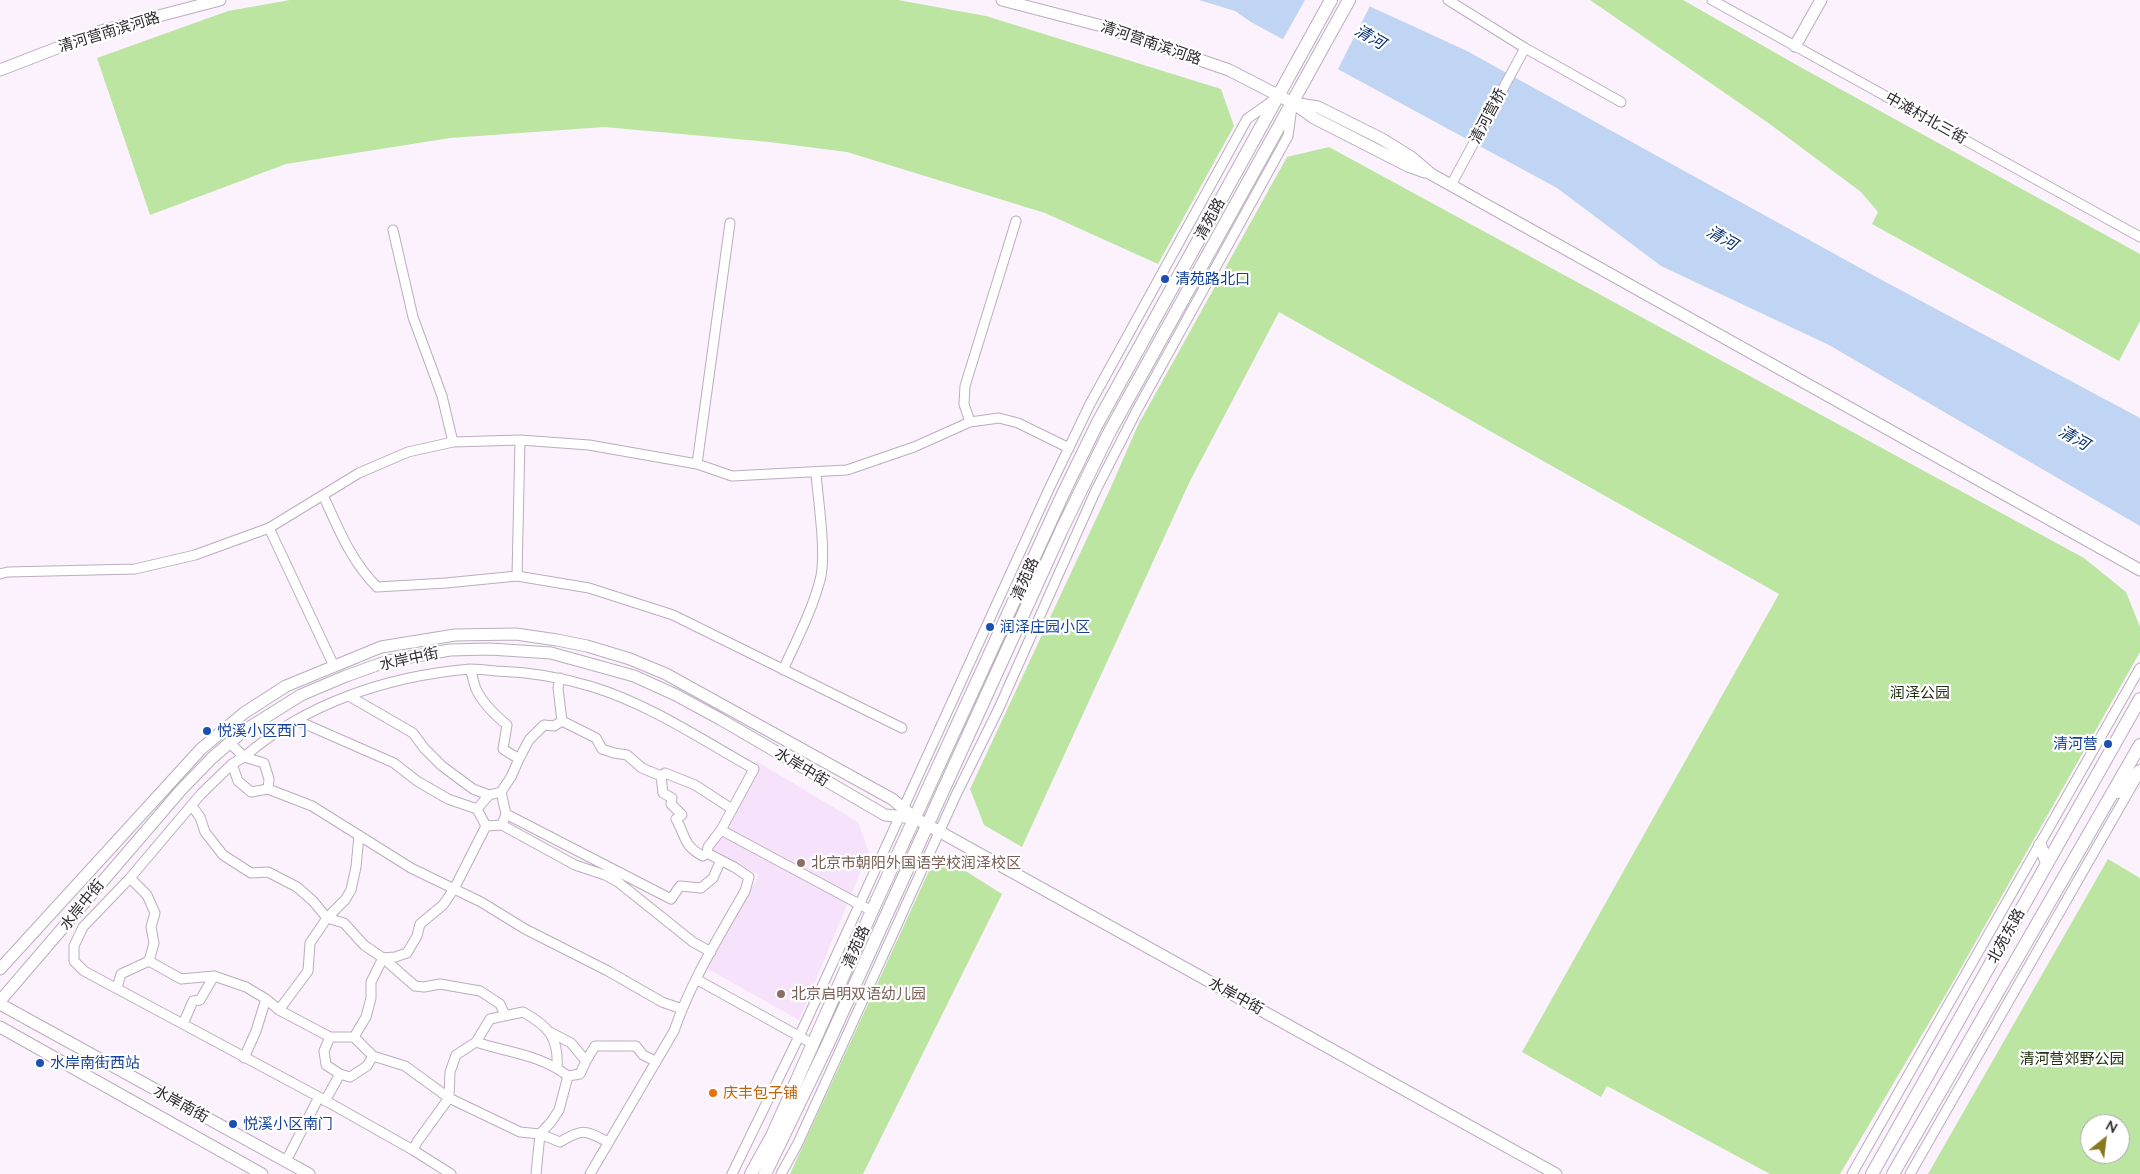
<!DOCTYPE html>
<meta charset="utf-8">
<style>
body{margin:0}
#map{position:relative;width:2140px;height:1174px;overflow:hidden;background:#fbf2fd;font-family:Lato,sans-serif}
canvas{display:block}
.north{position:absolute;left:2080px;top:1114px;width:50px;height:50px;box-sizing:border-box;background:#fff;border:1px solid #aba9ac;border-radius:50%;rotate:29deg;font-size:14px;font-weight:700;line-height:20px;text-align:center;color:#2e282f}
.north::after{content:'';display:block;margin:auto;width:18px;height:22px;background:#8b771c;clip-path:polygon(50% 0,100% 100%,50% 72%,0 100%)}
</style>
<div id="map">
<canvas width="2140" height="1174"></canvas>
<div class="north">N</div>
</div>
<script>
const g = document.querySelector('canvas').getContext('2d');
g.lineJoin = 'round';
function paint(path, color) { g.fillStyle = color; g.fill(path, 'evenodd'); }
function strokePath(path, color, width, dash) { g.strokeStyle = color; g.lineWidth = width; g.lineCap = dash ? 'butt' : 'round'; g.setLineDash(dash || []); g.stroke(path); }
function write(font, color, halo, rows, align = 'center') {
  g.font = font + ' Lato,"Noto Sans SC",sans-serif'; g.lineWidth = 4.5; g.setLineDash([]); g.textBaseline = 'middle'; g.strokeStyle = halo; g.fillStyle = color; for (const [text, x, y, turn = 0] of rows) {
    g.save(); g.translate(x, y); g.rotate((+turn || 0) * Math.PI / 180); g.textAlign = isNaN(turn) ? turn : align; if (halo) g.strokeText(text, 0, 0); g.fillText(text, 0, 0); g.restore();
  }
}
const built = new Path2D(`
 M756,761L858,822L869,852L799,1020L706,968L759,875L711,849Z`);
const green = new Path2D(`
 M290,0H898L986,16L1221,89L1234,126L1158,264L1045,213L847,152L769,142L604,127L450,138L286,164L150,215L97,58L228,11Z
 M1590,0H1683L1802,68L2140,254V321L2119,361L1872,224L1878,212L1861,192L1767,122Z
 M1329,147L2084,558L2126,592L2140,627V652L1949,989L1840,1174H1770L1607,1086L1601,1097L1522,1052L1779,594L1279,312L1190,481L1022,847L984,825L970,789L1111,487L1138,425L1287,157Z
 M2108,859L2140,878V1174H1928ZM2090,1124H2120V1154H2090Z
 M953,863L1002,894L863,1174H790L929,871Z`);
const water = new Path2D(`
 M1199,0H1356L1467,51L1880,279L2140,418V526L1829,345L1661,266L1557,188L1251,22L1235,11Z`);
const pier = new Path2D(`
 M1305,0H1362L1371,4L1337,71L1282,41Z`);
const minor = new Path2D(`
 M1448,0L1525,48L1621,102
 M1712,0L2140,237
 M1451,185L1525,48
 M393,230L413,317L442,396L453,442
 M970,422L964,404L965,386L1016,221
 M697,464L730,223
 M323,495C338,528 351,561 377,587L446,583L517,576L589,588L673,615L902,728
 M269,528L334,666
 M0,574L8,572L135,569L195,555L269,528L359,473L408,452L453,442L520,440L589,445L697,464L732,476L847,470L914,447L970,422L999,418L1018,423L1069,448
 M517,576L520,440
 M783,670C796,641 812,611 820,580C827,555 818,501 816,473
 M560,678L558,688L562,721
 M349,696L413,733L424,748L442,766L473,789L489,795L501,792L511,777L519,759L503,749L507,725C495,715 483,704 476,689C473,682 473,676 470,669
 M296,720L394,763L417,781L448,799L477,809
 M230,743L244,757L232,764L201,794L130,878L83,927L74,946V961L84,971L319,1097
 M519,759L529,740L544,725L554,726L562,721L596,738L602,749L614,753L627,755L642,768L661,776L663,793L672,798L671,804L682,815L676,819C686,836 683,846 703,856L707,853
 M232,764L238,781L251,792L268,789
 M661,776L665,773L695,785L732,809
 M192,806L200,817L205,832L223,855L251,873L268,872L297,887L313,901L327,918L344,923L364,945L383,958L415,986L424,987L440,984L480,991L500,1004L505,1015
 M506,814L671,899L680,886L701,888L713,878L721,860
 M502,825L575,865L605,875L618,882L693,942L711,952
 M486,826L477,809L489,795
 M149,961L181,979L214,976L246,987L266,999L279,1010L330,1037
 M696,979L813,1044
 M117,988L121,974L149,961L154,943L151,927L155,913L147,895L130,878
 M682,1009L662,1002L608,971L525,929L481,902L411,868L312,806L268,789L269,779L264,763L244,757C306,703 388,676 470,669C478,669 487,670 496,671C529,672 561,677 593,687C651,705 702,740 754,769L721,830L872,911
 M279,1010L308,971L310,943L327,918L345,900L351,890L356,867L359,835
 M183,1024L193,1001L200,1000L214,976
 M550,1032L571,1043L586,1061L595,1046H636L643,1055L655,1061
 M476,1042L490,1019L523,1012C548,1026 559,1037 557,1068
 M373,1056L405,1066L449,1098L520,1132L540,1134L560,1142C583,1128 585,1130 608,1142
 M244,1058L256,1031L266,999
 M340,1074L326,1065L324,1051L330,1037H354
 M568,1076L580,1074L586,1061
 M325,1101L340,1074L350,1077L367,1066L373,1056L354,1037L366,1017L371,998V982L383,958L395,957L407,953L417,936L420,924L443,905L454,889L486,826L502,825L506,814L501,792
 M413,1150L417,1142L449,1098L450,1072L456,1055L476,1042C509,1053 539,1054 568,1076L559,1110L551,1122L540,1134L536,1174
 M286,1161L319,1097L413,1150L451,1174
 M590,1174L674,1031C691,981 719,937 745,891L749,877L734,867L707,853L708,847L721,830
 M732,1174L804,1026L1049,489L1090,404L1247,119L1275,99
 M781,1174L798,1143L956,795L999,708L1096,490L1137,410L1288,136L1292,107
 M1852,1174L2140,668
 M1910,1174L2137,777`);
const tertiary = new Path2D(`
 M1002,0L1102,26L1229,70L1293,103L1314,118L1408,166L1425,172
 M1795,46L1821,0
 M0,70L101,31L220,0
 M1293,103L1318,107L1382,139L1411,157L1431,174L2140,570
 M0,969L201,749L244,713L286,686L381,647L455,635L516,634L557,640L587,646L630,659L666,674L892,799L915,818L1556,1174
 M0,1001L181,790L212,758L242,732L301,695L346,676L388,661L450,650L490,649L551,653L634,676L676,695L720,719L885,815L915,818
 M0,1004L309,1174
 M0,1027L262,1174`);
const secondary = new Path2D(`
 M2117,792L2140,771
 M2040,845L2047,863
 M751,1174L772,1136L872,911L1063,494L1097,424L1331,0
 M765,1174L826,1048L1062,529L1109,433L1349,0
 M1872,1174L2140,699
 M1893,1174L2140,745`);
const markers = [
 [1165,279,5,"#1a4fb4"],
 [990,627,5,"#1a4fb4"],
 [207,731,5,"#1a4fb4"],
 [2108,744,5,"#1a4fb4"],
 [801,863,5,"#8d6e63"],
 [781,994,5,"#8d6e63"],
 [40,1063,5,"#1a4fb4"],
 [713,1093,5,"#e8710a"],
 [233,1124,5,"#1a4fb4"]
];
const streetNames = [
 ["清河营南滨河路",109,32,-17],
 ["清河营南滨河路",1151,43,19],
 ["清河营桥",1488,116,-62],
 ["中滩村北三街",1926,118,29],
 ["清苑路",1210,219,-61],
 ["清苑路",1025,579,-66],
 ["水岸中街",409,659,-12],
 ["水岸中街",802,767,31],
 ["水岸中街",82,905,-51],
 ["北苑东路",2006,936,-61],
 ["清苑路",856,947,-66],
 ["水岸中街",1236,996,29],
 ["水岸南街",181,1104,29]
];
const transitNames = [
 ["清苑路北口",1175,279],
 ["润泽庄园小区",1000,627],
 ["悦溪小区西门",217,731],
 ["清河营",2098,744,"right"],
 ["水岸南街西站",50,1063],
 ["悦溪小区南门",243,1124]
];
const parkNames = [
 ["润泽公园",1920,693],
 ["清河营郊野公园",2072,1059]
];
const educationNames = [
 ["北京市朝阳外国语学校润泽校区",811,863],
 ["北京启明双语幼儿园",791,994]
];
const foodNames = [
 ["庆丰包子铺",723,1093]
];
const waterNames = [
 ["清河",1370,37,30],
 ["清河",1722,238,30],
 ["清河",2074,438,30]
];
paint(built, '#f7e2fc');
paint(green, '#bce5a1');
paint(water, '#c0d4f3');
paint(pier, '#fbf2fd');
strokePath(minor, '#bbadbe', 11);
strokePath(tertiary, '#bbadbe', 13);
strokePath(secondary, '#bbadbe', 14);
strokePath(minor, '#fff', 9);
strokePath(tertiary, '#fff', 11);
strokePath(secondary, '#fff', 12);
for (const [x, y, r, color] of markers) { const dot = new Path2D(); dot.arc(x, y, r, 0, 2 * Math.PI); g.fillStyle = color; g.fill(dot); strokePath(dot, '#fff', 2); }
write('15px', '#2e282f', '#fff', streetNames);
write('15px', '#164399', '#fff', transitNames, 'left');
write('15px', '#203311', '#fff', parkNames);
write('15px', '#785e54', '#fff', educationNames, 'left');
write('15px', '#c56008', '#fff', foodNames, 'left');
write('italic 16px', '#083374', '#fff', waterNames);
</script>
